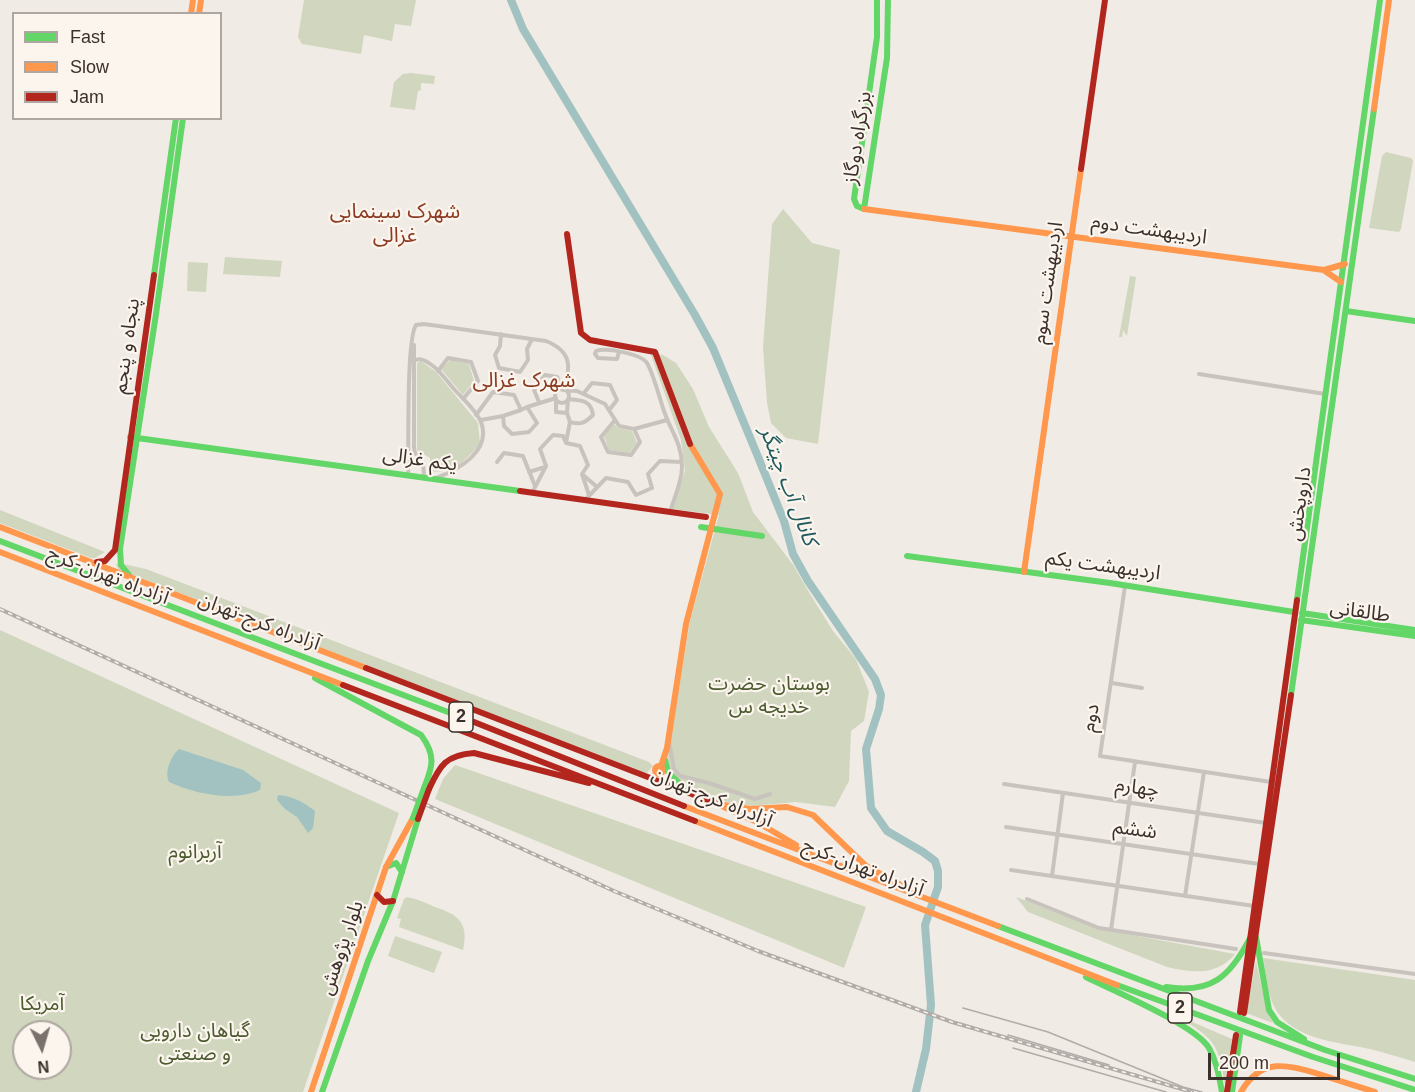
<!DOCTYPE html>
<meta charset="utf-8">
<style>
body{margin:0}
#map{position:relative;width:1415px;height:1092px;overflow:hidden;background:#f0ebe5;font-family:Arial,sans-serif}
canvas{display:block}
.legend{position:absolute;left:12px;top:12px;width:210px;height:108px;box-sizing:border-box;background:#fbf5ee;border:2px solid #aea6a0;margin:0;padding:8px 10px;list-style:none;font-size:18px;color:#3b302b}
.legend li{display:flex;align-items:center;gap:12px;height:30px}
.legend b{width:30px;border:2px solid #aea6a0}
.north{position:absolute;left:12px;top:1020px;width:60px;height:60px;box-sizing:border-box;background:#fbf5ee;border:2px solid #aea6a0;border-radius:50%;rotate:175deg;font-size:16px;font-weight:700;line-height:24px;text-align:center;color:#3b302b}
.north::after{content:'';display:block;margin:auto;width:21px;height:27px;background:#7a716c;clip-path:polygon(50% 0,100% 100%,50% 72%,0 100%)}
.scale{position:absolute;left:1208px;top:1053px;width:132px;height:27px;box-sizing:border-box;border:3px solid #3b302b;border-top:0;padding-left:8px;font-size:18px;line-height:21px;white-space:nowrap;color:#3b302b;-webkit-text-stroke:4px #fbf5ee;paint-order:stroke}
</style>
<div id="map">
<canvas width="1415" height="1092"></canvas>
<ul class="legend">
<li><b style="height:8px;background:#63d668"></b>Fast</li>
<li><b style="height:8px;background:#ff974d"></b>Slow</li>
<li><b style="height:8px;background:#b3261e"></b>Jam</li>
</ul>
<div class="north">N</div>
<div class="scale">200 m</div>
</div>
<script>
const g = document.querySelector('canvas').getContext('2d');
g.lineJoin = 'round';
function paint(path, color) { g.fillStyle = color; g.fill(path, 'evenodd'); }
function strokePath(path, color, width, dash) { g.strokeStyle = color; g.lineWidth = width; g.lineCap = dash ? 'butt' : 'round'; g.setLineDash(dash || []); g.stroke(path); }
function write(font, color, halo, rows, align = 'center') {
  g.font = font + ' Arial,"Noto Sans Arabic",sans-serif'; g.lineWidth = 4.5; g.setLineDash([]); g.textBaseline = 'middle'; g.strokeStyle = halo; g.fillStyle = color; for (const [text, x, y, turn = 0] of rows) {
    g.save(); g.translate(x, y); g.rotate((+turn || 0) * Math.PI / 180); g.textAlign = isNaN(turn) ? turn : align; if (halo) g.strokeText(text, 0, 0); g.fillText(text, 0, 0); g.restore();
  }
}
const green = new Path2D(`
 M304,0H416L411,26L395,24L392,41L364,35L361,54L302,44L298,37Z
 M411,73L435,76L434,84L421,83V90L418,91L415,110L390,107L394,82L403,74Z
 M1386,152L1411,158L1413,161L1401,229L1399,232L1369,228L1382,156Z
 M783,209L812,243L840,250L818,444L786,438L771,423L767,403L763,347L772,224Z
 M225,257L282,261L280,277L223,274Z
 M188,262L208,263L206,292L187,291Z
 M1130,276L1136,277L1127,336L1123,330L1122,337H1119Z
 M650,352L663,355L676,363L693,389L709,427L738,473L753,512L794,566L810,594L833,631L856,659L869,692L864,721L851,731L849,781L835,807L796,802L752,806L711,799L699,794L681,783L672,774L667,761L690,621L719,515L672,509L685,471L681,440Z
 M450,360L469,364L474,381L463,395L441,369Z
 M421,361L436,372L478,423L480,443L473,452L458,466L446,471L431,472L430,458L417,450V363Z
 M614,424L618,428L632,431L637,443L629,453L609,450L604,436Z
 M0,510L105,552L95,558H91L0,523Z
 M119,563L146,569L649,762L653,766L647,773H643L118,569L116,564Z
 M0,630L399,813L303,1092H0ZM24,1032H60V1068H24Z
 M455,765L866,907L844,968L435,799L443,779Z
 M407,897C417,899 426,903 435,907C459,915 469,923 463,950L399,927L401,919L397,918L404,899Z
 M1016,897L1099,929L1235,954C1217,976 1193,973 1167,967L1028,912Z
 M395,936L442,952L434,973L388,956Z
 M1263,958L1415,980V1062C1400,1057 1385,1053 1370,1049C1338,1042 1293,1040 1275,1008C1267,994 1266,973 1263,958Z
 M1256,961L1267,1011L1273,1023L1246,1013Z
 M1176,1015L1232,1039L1225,1085C1218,1039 1213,1040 1176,1015Z`);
const water = new Path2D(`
 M179,749L243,770L261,783L260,790C233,802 195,794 169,782C164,772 171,756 179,749Z
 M278,795C293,796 303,802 315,811L313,828L308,833L297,817L285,809L277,800Z`);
const river = new Path2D(`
 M511,0L523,29L695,315L713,348L756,452L784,521L793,554L808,581L875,679L881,695L879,709L866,749L871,808L887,831L923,852L935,861L938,871V887L925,925L931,1005L926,1049L916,1092`);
const street = new Path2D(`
 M501,334L500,346L495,355L499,368L520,372L528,360L527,349L532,339
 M414,345V448L415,453L423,462L424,477
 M619,352L617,359L598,358L595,354L596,351C606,347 641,354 647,363C654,375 659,397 664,411C671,432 682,443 682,467C682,482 674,498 670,512
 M410,363C415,360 418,358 423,360C436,365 445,379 454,389C462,398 476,410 481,422C492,451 458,470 436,478
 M438,371L448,358L471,362L478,381L463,399
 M1199,374L1325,394
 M555 396a7 7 0 1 1 14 0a7 7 0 1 1-14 0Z
 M563,390L577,391L605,404L619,426L634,429L667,420
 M584,393L592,383L610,385L617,400L610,409
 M539,402L534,390L545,375L557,377L563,389
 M527,407L556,398V412L567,413
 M476,415L493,392L514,395L521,410L503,416L481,420
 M503,416L504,426L512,434L529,432L537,423L527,407L521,410
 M615,420L601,437L608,452L631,455L640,442L634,429
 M566,442L570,422C581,425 585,423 593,415C591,400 581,400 568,399L567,413L570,422
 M497,462L504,453L523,456L535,486
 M529,472L545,467
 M582,474L589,495
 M408,476C409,450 406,340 416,325L424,324L546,341C571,351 572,366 563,390
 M532,493L546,466L540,449L553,435L563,436L566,443L580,446L588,465L582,474L597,487
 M585,500L606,478L628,482L636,495L652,488L648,474L660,461L681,462
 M1125,586L1100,756L1271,782
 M1112,683L1142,688
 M669,742L674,769L680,776L709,783L755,799L770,794
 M1004,784L1266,823
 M1006,827L1259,864
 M1011,870L1254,906
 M1052,876L1063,793
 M1185,896L1204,772
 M1027,899L1099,928L1236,949
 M1111,930L1135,762
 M1264,953L1415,974`);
const fast = new Path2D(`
 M877,0V37L854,199L857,206L864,209L887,58L888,0
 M154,275L176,118
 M1346,311L1415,321
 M130,437L520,491
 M701,527L762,536
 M0,541L474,722
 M907,556L1110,583L1294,612
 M129,575L121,565L120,549L156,314L183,118
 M1297,600L1380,0
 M1302,613L1415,630
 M1301,620L1415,636
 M315,678L421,735C436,755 433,766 424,788
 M1291,695C1318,500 1347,304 1374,109
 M665,760L668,772L689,793
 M386,867L396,863L402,872
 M998,926L1325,1050L1415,1079
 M1256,937L1269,1010L1277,1022L1304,1039
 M1086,977C1114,991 1195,1025 1209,1048C1217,1062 1219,1077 1222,1092
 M1117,985L1313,1057L1415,1090
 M1166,987C1211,994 1230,977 1250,938
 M322,1092L368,961L393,901L418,819
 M1232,1092L1240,1036`);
const slow = new Path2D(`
 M191,14L193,0
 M199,14L201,0
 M1374,109L1389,0
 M864,209L1324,270L1345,264
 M1325,271L1341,282
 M0,527L366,668
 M0,552L343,685
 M1024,572L1081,169
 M661,766L667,748L686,624L720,494L690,444
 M655 770a4 4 0 1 1 8 0a4 4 0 1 1-8 0Z
 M713,802L757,822L796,845
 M724,805L750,809L787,807L813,815L866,866L906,888
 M684,806L998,926
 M695,821L1117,985
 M311,1092L386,867L413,818
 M1241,1092C1262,1056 1288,1065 1322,1075C1339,1081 1357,1086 1375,1092`);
const jam = new Path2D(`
 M1081,169L1105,0
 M567,234L581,333L590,340L655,352L690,444
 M520,491L706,517
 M97,562L105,561L115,550L154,275
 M366,668L715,803
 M343,685L695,821
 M474,722L684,806
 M429,789C440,765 446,755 474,753L589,783
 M377,895L384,902L393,901
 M1240,1012L1297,600
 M1244,1013L1291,695
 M1227,1092L1236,1035`);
const tram = new Path2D(`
 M963,1008L1048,1032L1183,1087L1202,1092
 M1008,1035L1109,1065
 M1013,1048L1166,1092`);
const rail = new Path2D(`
 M0,609L614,891L758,951L952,1022L1192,1092`);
const fastBridge = new Path2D(`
 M413,818L424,788`);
const jamBridge = new Path2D(`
 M418,819L429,789`);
const shields = [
 [461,717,24],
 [1180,1008,24]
];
const shieldNames = [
 ["2",461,717],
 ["2",1180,1008]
];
const streetNames = [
 ["بزرگراه دوگاز",858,138,-81],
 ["اردیبهشت دوم",1149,230,8],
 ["اردیبهشت سوم",1048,283,-82],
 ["پنجاه و پنجم",127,346,-82],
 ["یکم غزالی",420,460,8],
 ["داروپخش",1300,504,-82],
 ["اردیبهشت یکم",1103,566,8],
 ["آزادراه تهران-کرج",108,576,21],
 ["طالقانی",1360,612,8],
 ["آزادراه کرج-تهران",259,622,21],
 ["دوم",1091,718,-80],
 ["چهارم",1137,788,8],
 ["آزادراه کرج-تهران",712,798,22],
 ["ششم",1135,830,8],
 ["آزادراه تهران-کرج",863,868,21],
 ["بلوار پژوهش",342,948,-71]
];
const parkNames = [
 ["بوستان حضرت",769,684],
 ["خدیجه س",769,707],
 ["آربرانوم",195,852],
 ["آمریکا",42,1004],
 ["گیاهان دارویی",195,1031],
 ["و صنعتی",195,1054]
];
const neighbourhoodNames = [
 ["شهرک سینمایی",395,212],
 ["غزالی",395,236],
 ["شهرک غزالی",524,381]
];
const waterNames = [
 ["کانال آب چیتگر",788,486,69]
];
paint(green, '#d1d6bf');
paint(water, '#a1c2c1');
strokePath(river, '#a1c2c1', 8);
strokePath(street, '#c9c3be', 4);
strokePath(fast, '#63d668', 6);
strokePath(slow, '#ff974d', 6);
strokePath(jam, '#b3261e', 6);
strokePath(tram, '#b1aca8', 1.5);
strokePath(rail, '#b1aca8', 4);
strokePath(rail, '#fbf5ee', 1.5, [4.5]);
strokePath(fastBridge, '#63d668', 6);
strokePath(jamBridge, '#b3261e', 6);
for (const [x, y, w] of shields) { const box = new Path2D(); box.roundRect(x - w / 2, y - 15, w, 30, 4.5); g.fillStyle = '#fbf5ee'; g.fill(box); strokePath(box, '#3b302b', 1.5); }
write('bold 18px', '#3b302b', null, shieldNames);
write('20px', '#3b302b', '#fbf5ee', streetNames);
write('20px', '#4a5a2e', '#fbf5ee', parkNames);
write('21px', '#8c3b22', '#fbf5ee', neighbourhoodNames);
write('italic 21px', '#1f5a5e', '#fbf5ee', waterNames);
</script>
